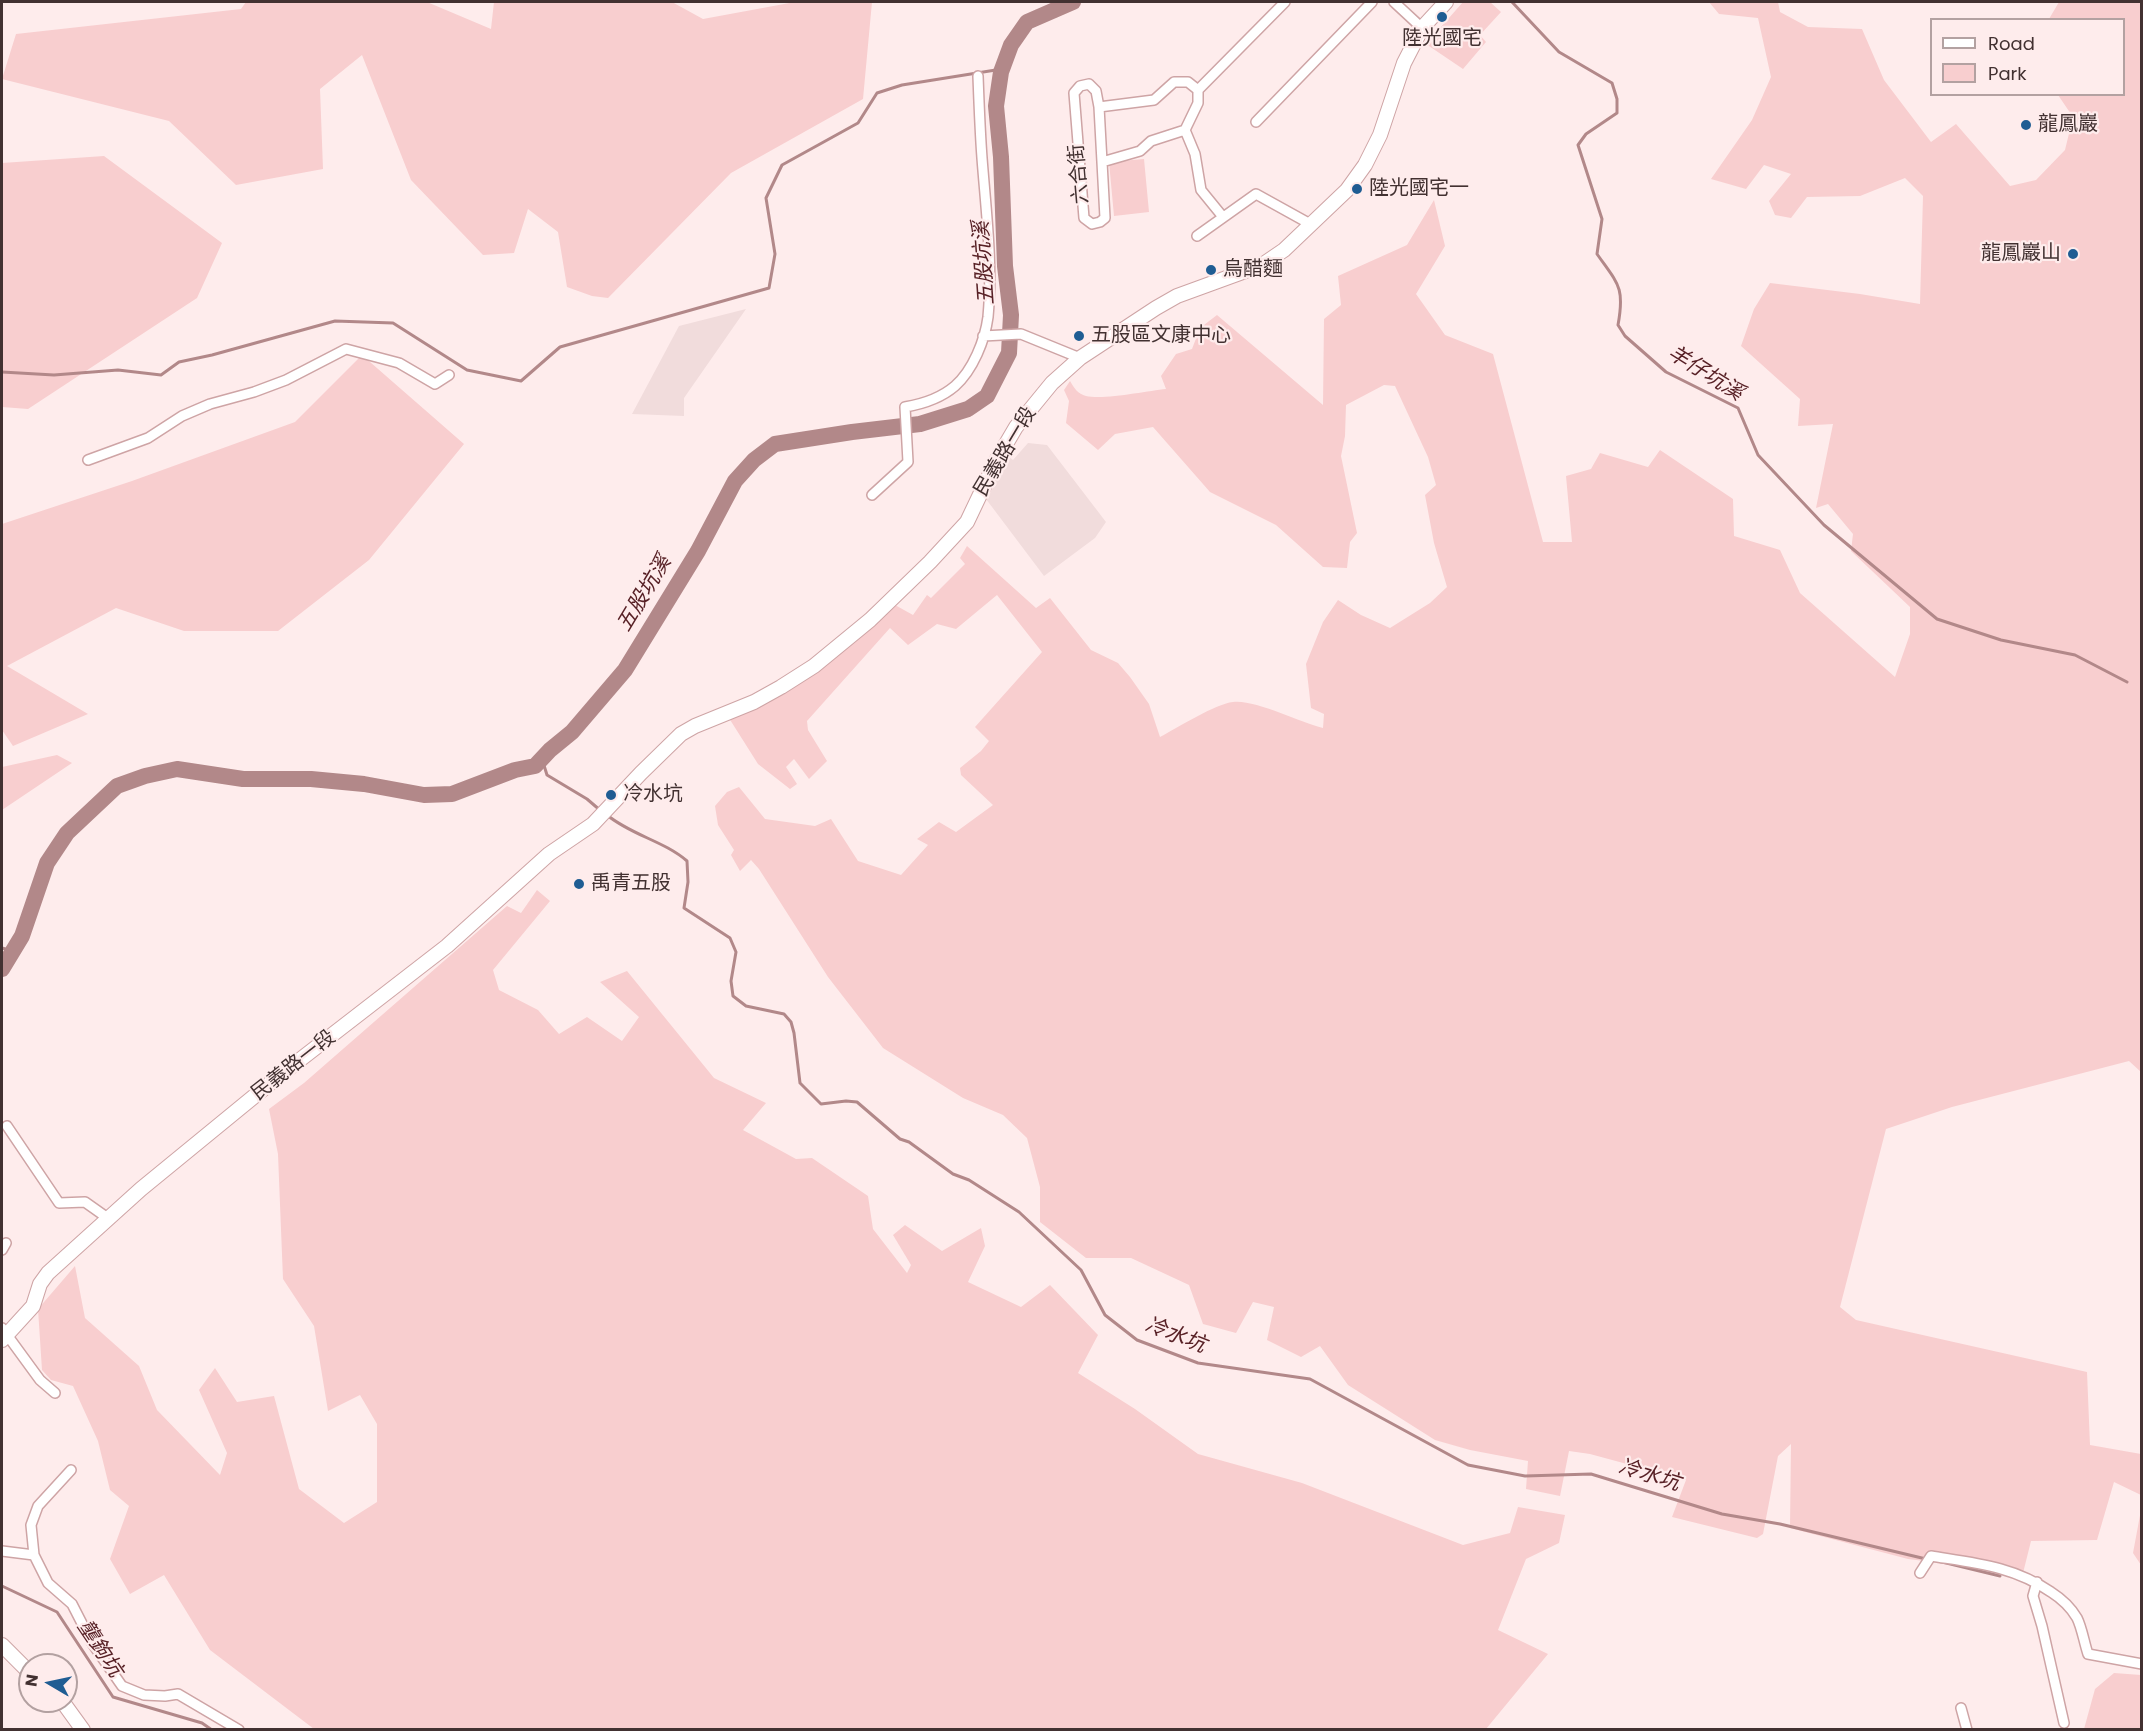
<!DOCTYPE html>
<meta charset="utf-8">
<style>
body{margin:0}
#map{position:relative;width:2143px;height:1731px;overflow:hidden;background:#feecec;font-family:Poppins,sans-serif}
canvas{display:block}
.frame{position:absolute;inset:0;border:3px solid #423131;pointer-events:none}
.legend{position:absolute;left:1930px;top:18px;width:195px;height:78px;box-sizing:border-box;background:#feecec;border:2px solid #b3a1a1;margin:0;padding:8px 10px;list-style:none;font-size:18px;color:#423131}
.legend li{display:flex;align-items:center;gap:12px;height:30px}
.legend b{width:30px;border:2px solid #b3a1a1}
.north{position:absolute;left:18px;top:1653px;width:60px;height:60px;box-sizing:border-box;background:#feecec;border:2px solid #b3a1a1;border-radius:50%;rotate:279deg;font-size:16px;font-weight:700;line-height:24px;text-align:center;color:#423131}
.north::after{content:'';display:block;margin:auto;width:21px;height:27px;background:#1f5d93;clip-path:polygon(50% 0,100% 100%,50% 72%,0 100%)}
</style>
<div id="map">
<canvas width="2143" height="1731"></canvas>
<div class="frame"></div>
<ul class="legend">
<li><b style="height:8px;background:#fff"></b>Road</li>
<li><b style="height:16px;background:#f8cecf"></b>Park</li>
</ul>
<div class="north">N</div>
</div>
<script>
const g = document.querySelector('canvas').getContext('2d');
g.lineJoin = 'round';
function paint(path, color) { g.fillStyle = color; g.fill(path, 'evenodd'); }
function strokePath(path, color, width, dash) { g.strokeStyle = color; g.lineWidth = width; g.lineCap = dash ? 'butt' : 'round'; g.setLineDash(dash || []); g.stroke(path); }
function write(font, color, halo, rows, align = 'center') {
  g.font = font + ' Poppins,"Noto Sans TC",sans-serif'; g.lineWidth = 4.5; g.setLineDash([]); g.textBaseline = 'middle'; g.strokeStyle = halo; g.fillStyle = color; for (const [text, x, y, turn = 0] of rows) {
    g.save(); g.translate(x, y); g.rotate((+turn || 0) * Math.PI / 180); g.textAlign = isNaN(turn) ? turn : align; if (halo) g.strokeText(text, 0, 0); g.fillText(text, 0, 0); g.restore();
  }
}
const built = new Path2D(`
 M746,309L684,398V416L632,414L679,326Z
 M1028,443L1047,445L1106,522L1095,538L1044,576L983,495L1005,454L1013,460Z`);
const green = new Path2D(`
 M246,2H427L491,29L494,2H672L703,19L795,2H872L863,99L731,173L608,298L592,296L567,287L558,232L528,209L514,253L483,255L411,180L362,55L320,89L323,169L236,185L169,121L2,79L16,34L241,9Z
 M1463,2H1490L1501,12L1480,35L1486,42L1463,69L1426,44Z
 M1709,2H1778L1780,12L1808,27L1862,29L1884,80L1931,142L1956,124L2010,186L2036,180L2065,150L2073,117L2058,95L2124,94V20L2049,19L2059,2H2141V1072L2129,1061L1952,1107L1886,1129L1840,1307L1856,1320L2087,1372L2090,1445L2141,1454V1495L2114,1482L2097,1540L2031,1541L2023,1573L1908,1559L1790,1528L1791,1444L1778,1456L1763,1534L1757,1538L1672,1517L1686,1480L1590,1454L1569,1451L1560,1496L1526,1489L1528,1461L1470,1450L1435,1440L1348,1385L1320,1346L1301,1357L1267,1340L1274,1307L1253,1302L1236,1333L1203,1324L1189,1285L1131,1258H1086L1040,1222V1187L1027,1138L1003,1115L963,1098L883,1048L828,977L759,869L751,860L740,871L731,855L734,850L718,825L715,806L727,792L739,787L765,819L815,826L831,819L858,861L901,875L928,845L917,839L939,822L956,832L993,805L961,775L960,768L981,751L989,741L975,727L1042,652L997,595L956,629L937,624L908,645L890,628L807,721L808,730L827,761L809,779L794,759L786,767L797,784L790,789L758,764L727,715L784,694L895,605L913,615L927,595L931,598L965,564L960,558L967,546L1036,608L1050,598L1091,650L1118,663L1130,677L1149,704L1160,737C1177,728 1215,704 1233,702C1254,699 1299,722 1323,728L1324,714L1311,708L1306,664L1323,622L1338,600L1361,615L1390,628L1430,603L1447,587L1434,543L1425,495L1436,485L1428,457L1395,386L1384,385L1346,405L1345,436L1341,456L1357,533L1350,542L1347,568L1323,567L1276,525L1210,492L1153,427L1115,434L1098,450L1066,423L1069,401L1064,390L1070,381C1074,388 1078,394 1086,396C1104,400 1147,391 1166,389L1161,376L1176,354L1192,349L1200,328L1217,315L1323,405L1324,319L1341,305L1338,276L1407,245L1434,200L1445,246L1416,294L1445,335L1493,354L1543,542H1572L1566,476L1591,469L1600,453L1648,467L1660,450L1733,499L1734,536L1780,550L1800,593L1895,677L1910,634V607L1851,551L1853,534L1828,504L1816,508L1833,424L1798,426L1800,399L1741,346L1754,309L1770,283L1860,294L1920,304L1923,196L1905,178L1860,196L1807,197L1791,218L1775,215L1769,201L1791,174L1764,165L1746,189L1711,179L1752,120L1771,77L1758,18L1719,14Z
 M104,156L222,243L197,298L28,409L2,407V163Z
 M1144,159L1149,212L1114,216L1109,162Z
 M362,355L464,444L369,560L278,631H184L116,608L7,666L88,714L13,746L2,730V524L132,481L295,422Z
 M57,755L72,763L2,810V767Z
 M537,890L550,901L493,970L499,990L538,1010L559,1034L587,1017L622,1041L639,1017L600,982L627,971L714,1078L766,1103L743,1130L796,1159L812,1158L868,1196L873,1229L907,1273L911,1265L893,1235L905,1225L942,1251L981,1228L985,1246L968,1282L1021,1307L1050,1285L1098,1335L1078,1373L1135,1409L1198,1454L1302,1483L1463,1545L1510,1533L1518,1507L1565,1515L1559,1543L1526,1559L1498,1630L1548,1654L1486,1729H314L210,1650L164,1575L130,1594L110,1559L129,1506L110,1490L98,1441L73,1386L51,1380L42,1370L38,1309L75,1266L85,1318L139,1366L157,1410L220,1475L227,1453L199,1390L215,1368L237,1402L274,1396L299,1489L344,1523L377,1502V1424L360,1395L328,1411L314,1326L283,1279L278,1154L269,1109L304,1083L507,906L521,913Z
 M2141,1510V1565L2133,1553Z
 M2114,1673L2141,1675V1729H2084L2095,1689Z`);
const stream = new Path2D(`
 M1512,2L1559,52L1612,83L1617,99V113L1586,134L1578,145L1602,219L1597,254C1618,284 1625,287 1618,325L1625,336L1666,372L1738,408L1758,455L1824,525L1937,619L2001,640L2075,655L2127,682
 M2,372L54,375L118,370L161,375L179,362L212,355L335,321L393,323L467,370L521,381L560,347L769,288L775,254L766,198L782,165L858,123L877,93L902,85L1002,69
 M542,759L547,775L587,799L601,811
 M607,815C631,835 664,841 687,861L688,882L684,908L730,938L736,952L731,981L733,996L746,1006L784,1014L791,1022L794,1033L800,1083L821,1104L846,1101L857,1102L900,1139L909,1142L953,1174L969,1180L1019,1212L1081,1270L1105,1315L1137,1340L1198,1363L1310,1379L1468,1465L1525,1476L1591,1474L1722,1514L1780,1524L1926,1559
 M2,948L12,951
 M1938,1561L2000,1576
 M2,1586L57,1612L113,1697L202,1723L212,1730`);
const river = new Path2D(`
 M2,969L22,936L47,863L67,833L117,786L145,776L177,769L243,779H311L364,784L424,795L452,794L515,770L535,766L550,750L572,732L625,670L698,551L735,481L754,460L775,444L852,432L920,424L968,409L987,396L1009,353L1011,315L1005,266L1001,157L996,106L1001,72L1011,45L1027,22L1073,2`);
const street = new Path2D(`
 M1394,2L1422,28
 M1198,90L1188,82H1174L1154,100L1099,107L1096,91L1089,84L1080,86L1074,93L1084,218L1092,224L1100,222L1105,218L1102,162L1140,151L1151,141L1185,130L1198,103V90L1285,2
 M1099,107L1102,162
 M1256,122L1372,2
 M1185,130L1195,154L1201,190L1223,217
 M1197,236L1256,194L1312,225
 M983,336L1021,334L1080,358
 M88,460L148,438L182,416L210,404L254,392L286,380L346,349L399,363L435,384L449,375
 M872,495L908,462L905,407C923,404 941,398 955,386C973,370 985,340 988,317C993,264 986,211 982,158C980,131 979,103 978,76
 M7,1126L59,1203L85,1202L109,1219
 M2,1250L6,1243
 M2,1328L40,1380L55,1393
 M2,1551L34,1555L48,1583L72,1604L92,1643L122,1686L144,1695L165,1696L178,1694L239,1730
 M34,1555L31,1525L38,1506L71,1470
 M1920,1573L1931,1556C1975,1563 2013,1566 2051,1592C2062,1599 2070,1606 2077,1618C2082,1628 2084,1642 2088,1654L2142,1664
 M2037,1582L2033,1596L2042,1626L2064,1723
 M1961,1708L1967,1730`);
const secondary = new Path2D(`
 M2,1340L33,1306L40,1284L48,1273L141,1189L279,1076L447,946L549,854L593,824L641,773L681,734L695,726L754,702L781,687L814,666L870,620L930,562L967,522L996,461L1016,427L1052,383L1080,358L1156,308L1177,296L1262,265L1284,250L1347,190L1365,165L1380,135L1404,63L1422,28L1446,2
 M2,1645L30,1673
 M62,1701L83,1730`);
const markers = [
 [1442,17,6,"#1f5d93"],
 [2026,125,6,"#1f5d93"],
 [1357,189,6,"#1f5d93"],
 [2073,254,6,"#1f5d93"],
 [1211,270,6,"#1f5d93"],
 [1079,336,6,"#1f5d93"],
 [611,795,6,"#1f5d93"],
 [579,884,6,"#1f5d93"]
];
const poiNames = [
 ["陸光國宅",1442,39,"center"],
 ["龍鳳巖",2038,125],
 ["陸光國宅一",1369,189],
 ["龍鳳巖山",2061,254,"right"],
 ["烏醋麵",1223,270],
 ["五股區文康中心",1091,336],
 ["冷水坑",623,795],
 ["禹青五股",591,884]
];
const streetNames = [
 ["六合街",1080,174,-95],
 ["民義路一段",1006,452,-59],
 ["民義路一段",294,1066,-38]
];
const waterNames = [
 ["五股坑溪",985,263,-94],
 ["羊仔坑溪",1705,374,32],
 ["五股坑溪",645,594,-59],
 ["冷水坑",1175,1336,21],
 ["冷水坑",1649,1476,17],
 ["壟鉤坑",99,1649,56]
];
paint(built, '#f1dcdc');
paint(green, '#f8cecf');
strokePath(stream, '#b28889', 3);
strokePath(river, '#b28889', 16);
strokePath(street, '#cea4a5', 12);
strokePath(secondary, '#cea4a5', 16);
strokePath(street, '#fff', 9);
strokePath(secondary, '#fff', 14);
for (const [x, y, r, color] of markers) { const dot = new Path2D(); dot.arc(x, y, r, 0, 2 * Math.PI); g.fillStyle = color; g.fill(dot); strokePath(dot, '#feecec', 2); }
write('20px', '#423131', '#feecec', poiNames, 'left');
write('20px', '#423131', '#feecec', streetNames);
write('italic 21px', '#582126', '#feecec', waterNames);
</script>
